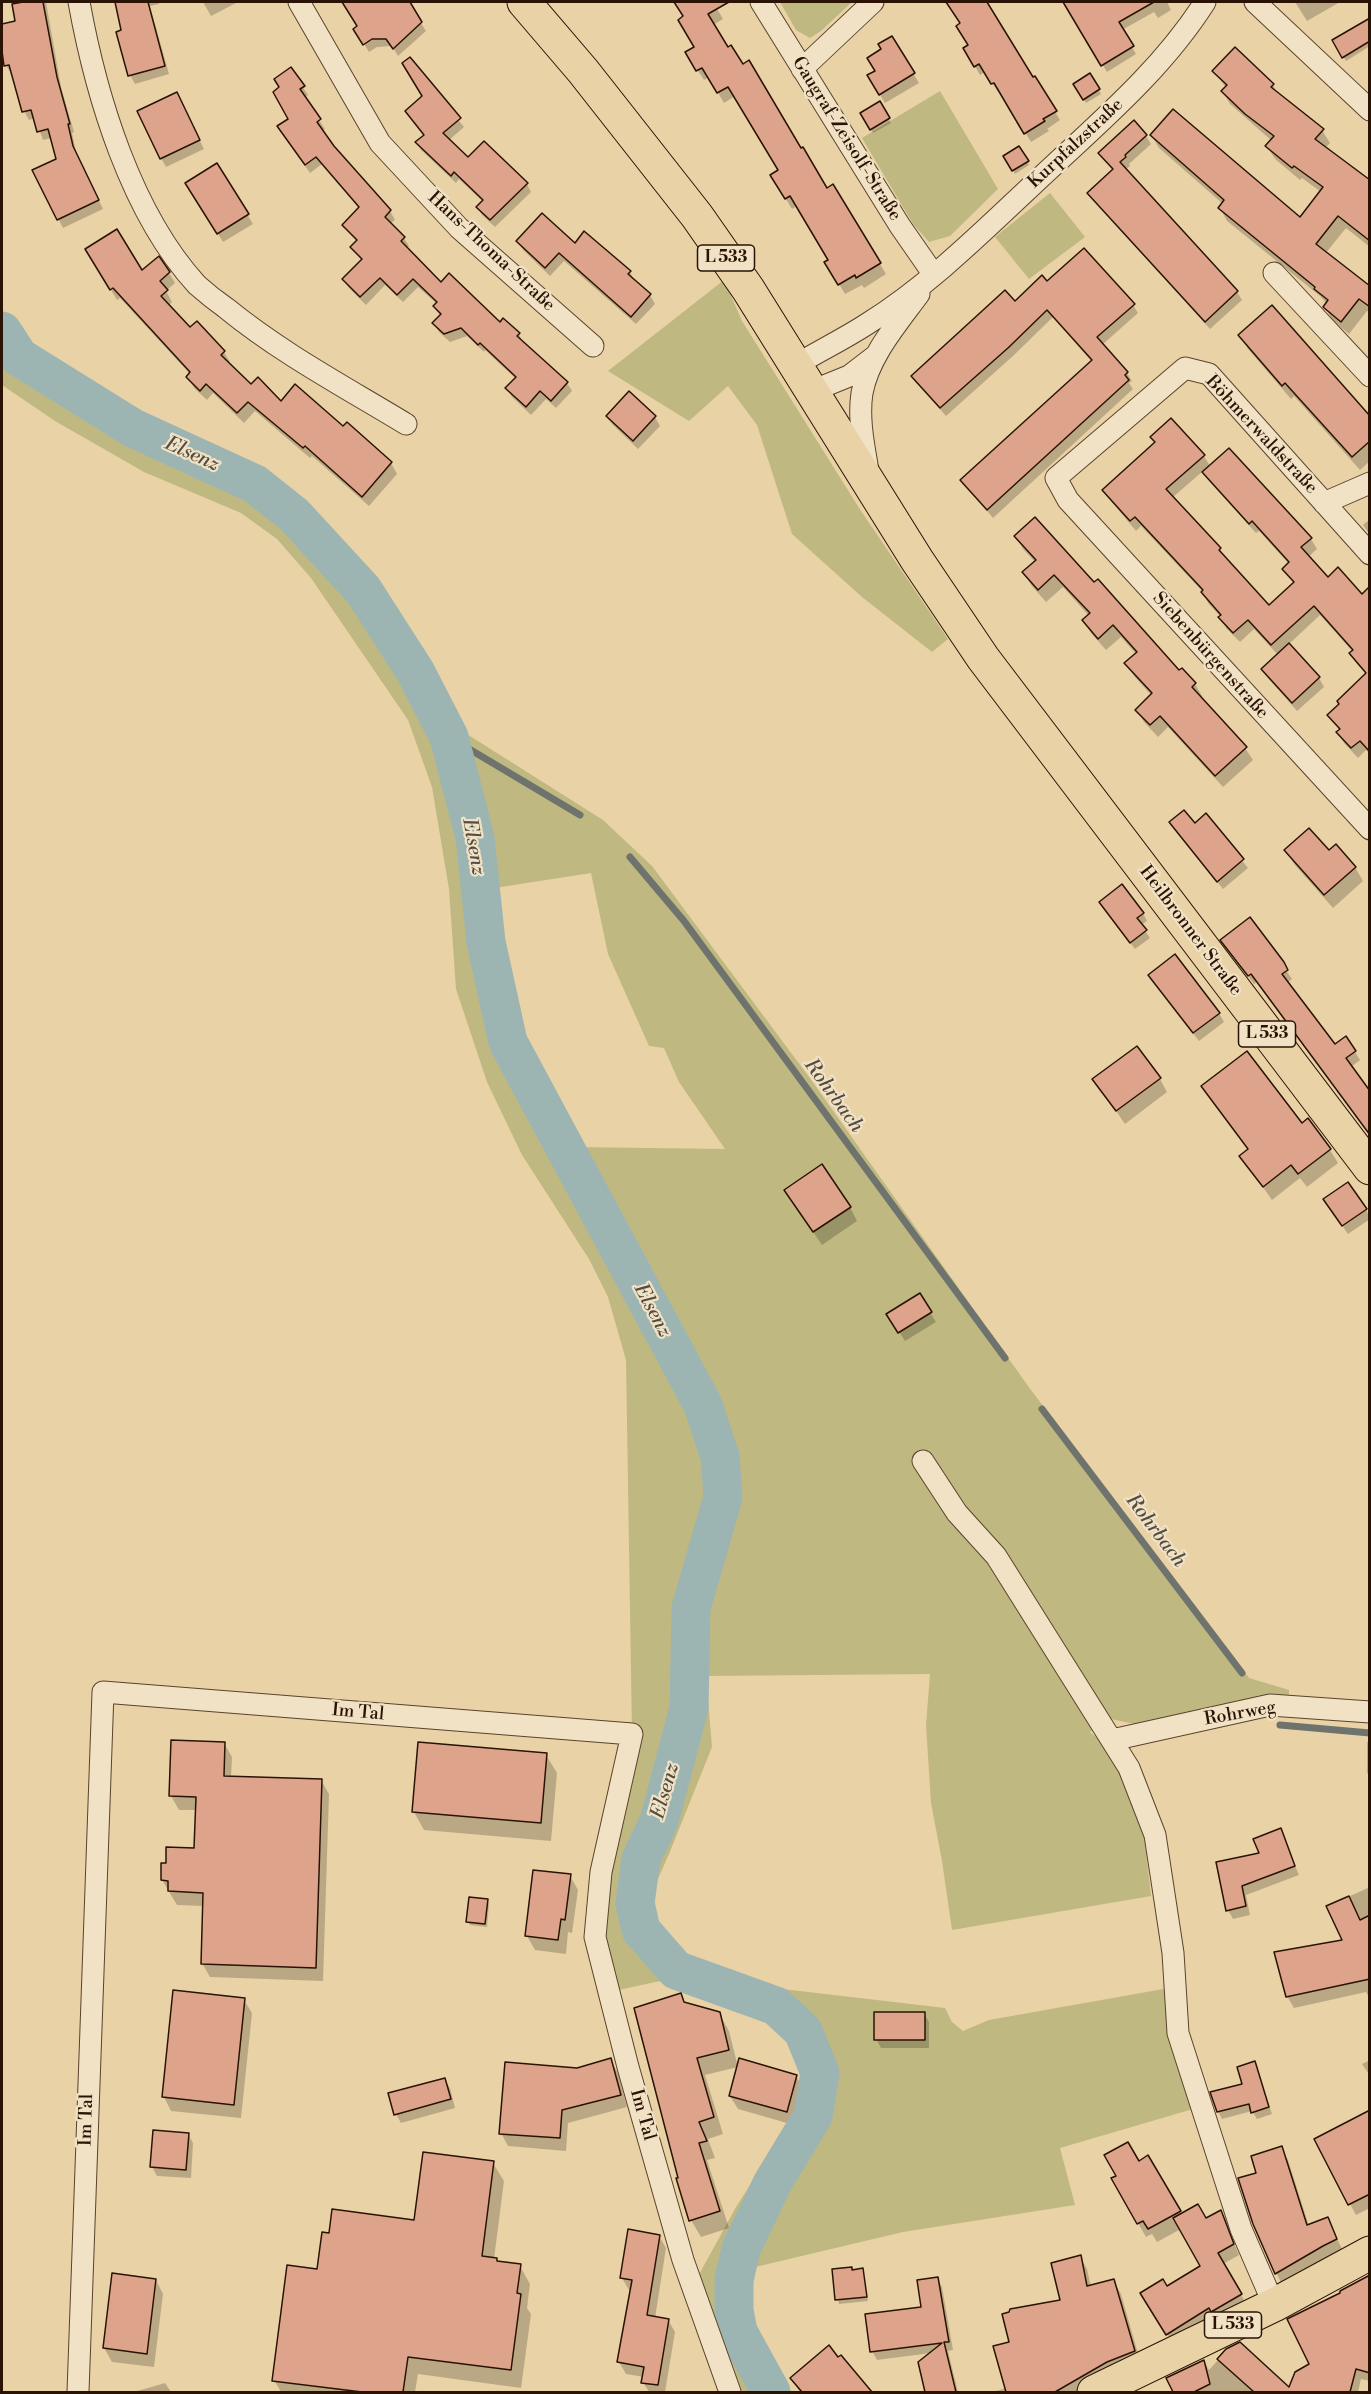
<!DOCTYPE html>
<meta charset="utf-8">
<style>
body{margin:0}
#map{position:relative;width:1371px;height:2394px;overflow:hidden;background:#e9d2a6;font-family:"Libre Bodoni",serif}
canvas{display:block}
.frame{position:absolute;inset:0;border:3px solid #2a1305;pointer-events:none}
</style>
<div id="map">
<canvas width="1371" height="2394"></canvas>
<div class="frame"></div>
</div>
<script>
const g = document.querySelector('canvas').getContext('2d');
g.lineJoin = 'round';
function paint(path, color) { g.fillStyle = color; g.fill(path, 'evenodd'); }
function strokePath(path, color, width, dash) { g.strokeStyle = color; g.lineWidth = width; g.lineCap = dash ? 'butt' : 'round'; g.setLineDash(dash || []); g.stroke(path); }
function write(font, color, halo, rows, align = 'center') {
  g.font = font + ' "Libre Bodoni",serif'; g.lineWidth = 4.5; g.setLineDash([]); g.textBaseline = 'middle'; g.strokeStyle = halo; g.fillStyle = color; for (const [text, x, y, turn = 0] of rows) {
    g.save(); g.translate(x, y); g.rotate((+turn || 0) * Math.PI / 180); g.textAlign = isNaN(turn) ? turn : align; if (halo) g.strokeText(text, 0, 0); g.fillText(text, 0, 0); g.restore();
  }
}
const green = new Path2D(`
 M780,2H852L821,31L810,38L796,30Z
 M940,91L998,189L950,236L929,242L913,224L862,138Z
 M1050,193L1085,237L1029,279L995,237Z
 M724,280L742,321L861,511L948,639L932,652L862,597L792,534L757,425L728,386L689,421L608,371Z
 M2,323L20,353L130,422L261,482L306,522L340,559L425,669L462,731L603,820L652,866L812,1081L1028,1386L1249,1678L1289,1690V1700L1149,1727L1106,1718L1090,1732L1110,1748L1144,1835L1151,1896L952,1930L942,1861L931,1803L926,1725L930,1674L706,1676L712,1747L669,1854L641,1917L664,1951L774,1988L945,2008L952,2022L963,2031L989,2020L1169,1988L1193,2109L1060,2148L1075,2205L903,2232L751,2268L746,2319L764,2369L777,2392H742L696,2280L736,2207L801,2106L813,2073L789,2028L687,1984L665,1980L609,1992L595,1937L632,1734L626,1360L608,1297L589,1259L522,1155L487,1082L456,989L449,889L432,787L408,720L311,578L277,539L241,513L144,472L55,421L2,385ZM591,873L608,954L649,1046L664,1048L679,1082L725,1149L571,1147L523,1049L488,889Z`);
const shadow = new Path2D(`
 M13,2H46L61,87L74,132L72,133L77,156L103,209L63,228L34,171L58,160L52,138L43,140L35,118L29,120L24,111L13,73L11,74L6,65L2,43V25L17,23Z
 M116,2H159V4L150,6L169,74L135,84L130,75Z
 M203,2H238L211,16Z
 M344,2H395L400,9L409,4L426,31L398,56L392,46L377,47L369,52L355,29L359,27Z
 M676,2H713L723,19L713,25L728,49L827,190L833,186L886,274L864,288L862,285L845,294L826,262L830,260L797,206L792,209L772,176L780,171L735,96L724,103L709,77L704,80L693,63L696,48L685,17Z
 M947,2H988L986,3L1032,79L1035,78L1060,120L1047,129L1049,131L1031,142L1000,91L998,92L985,72L980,75L970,58V46L962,24Z
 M1065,2H1167L1171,10L1158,18L1154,12L1122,30L1136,54L1107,72Z
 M1295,2H1340L1307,21Z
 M1370,19V46L1346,61L1334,41Z
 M892,38L919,83L885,103L869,76L877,71L883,49Z
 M410,59L464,127L448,141L468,160L527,184L531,192L495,227L482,215L478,207L483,202L459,179L456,183L421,150L416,142L425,136L406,111L424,97Z
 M291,69L308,95L304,98L325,129L322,131L390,211L395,220L390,224L404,238L409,246L406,249L441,284L500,324L519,334L523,343L567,383L572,391L556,408L546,399L531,415L512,397L507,389L516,379L485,350L484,352L467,336L450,342L439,332L434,324L441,317L434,307L437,304L418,287L403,302L385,285L366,305L349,288L344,280L362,261L351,247L357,242L343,225L360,209L322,164L310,173L284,135L290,120L281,88Z
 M1214,71L1273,85L1278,95L1322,130L1330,143L1325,148L1370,183V247L1346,228L1325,254L1370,288V312L1367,311L1349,334L1332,320L1325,307L1327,304L1320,296L1227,221L1220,208L1223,204L1159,148L1152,136L1300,219L1321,192L1302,178L1300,180L1275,159L1267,146L1272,141L1230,104L1223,92L1226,88Z
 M1090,75L1101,94L1086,103L1075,85Z
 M181,103L204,149L166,167L161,158Z
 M880,103L891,123L873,133L862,114Z
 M1146,136L1151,144L1129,164L1130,166L1125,170L1237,292L1242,300L1210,329L1094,201L1089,193L1113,171L1100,153Z
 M1019,148L1029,165L1015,174L1005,157Z
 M217,165L253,224L223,242L187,184Z
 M518,242L575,245L630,272L635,282L650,295L655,304L636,324L564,261L550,276L523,250Z
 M93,260L142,273H169L175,283L166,291L172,302L168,306L190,329L224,352L230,362L228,364L251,386L281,403L344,428L347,424L391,463L397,474L369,506L312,456L310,458L255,411L244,423L213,393L207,400L194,388L188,377L190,374L120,298L117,300Z
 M1047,283L1133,305L1138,313L1102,345L1127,373L1132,381L1129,383L1133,389L993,518L962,481L1092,362L1053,317L1013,356L946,416L918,384L913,376L1014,303Z
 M1240,335L1370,418V461L1360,470L1294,396L1291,399L1248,349Z
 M607,417H655L660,426L638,449L613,425Z
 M1152,437L1204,456L1210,466L1311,539L1317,549L1308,557L1328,579L1370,604V754L1366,750L1358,758L1344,743L1338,732L1340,731L1329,716L1367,675L1357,664L1351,654L1353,652L1320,615L1288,645L1319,678L1324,687L1297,711L1268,678L1263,669L1278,655L1254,629L1240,642L1226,628L1221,617L1208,603L1203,592L1141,526L1136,531L1110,500L1104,490L1156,444ZM1203,471L1210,482L1256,533L1259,531L1289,564L1284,569L1294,584L1269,607L1225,558L1220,549L1172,498Z
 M1370,519V535L1363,525Z
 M1016,536L1094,584L1179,672L1195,684L1202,696L1200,698L1245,748L1253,760L1223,787L1168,727L1158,737L1144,722L1137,710L1152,696L1134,676L1126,663L1136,654L1121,637L1106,650L1091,633L1084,621L1089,616L1063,587L1046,602L1031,585L1024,572L1035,562L1023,549Z
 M1206,815L1248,868L1223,889L1170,823L1194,825Z
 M1286,850L1329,852L1355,867L1363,881L1333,908L1294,864Z
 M1105,910L1143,913L1147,921L1141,925L1150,938L1135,949Z
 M1227,948L1278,959L1292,979L1287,983L1335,1046L1355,1052L1360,1060L1351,1067L1370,1094V1135L1257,982L1254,984Z
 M1155,984L1219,1013L1224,1022L1199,1041Z
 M1094,1079H1160L1167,1092L1125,1124Z
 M1203,1087L1301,1125L1330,1150L1338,1163L1307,1187L1300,1178L1272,1200L1241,1156L1249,1150Z
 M794,1204L850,1207L857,1221L822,1245Z
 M1330,1208L1366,1209L1370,1219L1348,1234Z
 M919,1295L936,1322L905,1341L888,1314Z
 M1367,1742L1370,1743V1776L1367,1773Z
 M224,1743L232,1757L231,1778L321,1780L329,1794L323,1981L210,1977L202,1963L204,1906L177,1905L162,1880L196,1850L197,1810H179L171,1796Z
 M546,1755L557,1773L551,1841L424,1830L414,1812Z
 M1280,1830L1299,1875L1246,1895L1250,1915L1233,1919L1228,1910L1261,1854Z
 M570,1876L578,1890L572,1933L568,1932L566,1954L535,1950L527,1936Z
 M1370,1887V1999L1366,1992L1294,2008L1287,1996L1344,1941L1328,1906Z
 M487,1900L489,1904L487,1927L470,1925L467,1921Z
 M680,1995L686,2004L719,2013L729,2031L738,2067L705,2075L723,2134L708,2139L715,2158L707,2160L729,2228L701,2237L691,2220L680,2179Z
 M244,2000L252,2013L241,2118L171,2111L164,2097Z
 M924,2013L929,2022V2048H881L876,2039Z
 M610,2060L618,2073L627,2107L568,2123L566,2151L508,2146L501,2133L577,2069Z
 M1370,2060V2076L1362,2064Z
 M1254,2062L1272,2114L1257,2119L1252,2111L1222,2119L1218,2111L1244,2085Z
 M796,2076L804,2090L794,2125L738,2109L730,2096Z
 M444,2079L450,2088L455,2108L401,2123L396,2114Z
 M1370,2111V2208L1356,2215L1350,2204Z
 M188,2134L193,2143L191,2178L157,2176L152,2167Z
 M1281,2148L1288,2160L1309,2226L1327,2218L1343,2251L1282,2285L1254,2224L1258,2174Z
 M1148,2157L1181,2215L1206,2220L1221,2212L1239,2255L1223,2264L1247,2305L1174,2345L1149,2304L1166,2288L1202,2266L1181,2229L1157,2242L1152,2234L1146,2237L1113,2179Z
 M493,2163L504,2181L494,2259L498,2263L520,2266L530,2284L527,2308L531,2314L521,2388L418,2374L415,2392H281L274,2380L318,2271L330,2235L415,2222Z
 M659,2236L666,2248L655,2318L668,2320L675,2332L665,2392H649L643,2382L644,2377L626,2374L619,2362L632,2290H629L622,2278Z
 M1080,2257L1087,2269L1091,2287L1114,2282L1121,2294L1141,2364L1082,2392H993L1006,2388L1011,2344L1062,2301Z
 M862,2270L868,2301L839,2304L833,2271Z
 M113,2275L156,2280L163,2294L154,2367L112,2362L104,2348Z
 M937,2278L942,2287L953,2350L948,2351L958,2392H927L920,2362L931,2353L877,2360L872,2351L923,2308Z
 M1370,2285V2381L1361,2379L1358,2392H1175L1168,2379L1204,2361L1209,2370L1227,2350L1290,2390Z
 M841,2357L870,2392H800L791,2378Z
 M165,2383L171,2392H134Z`);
const stream = new Path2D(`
 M449,737L580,815
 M630,857L684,921L1005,1358
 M1042,1409L1242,1673
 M1280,1725L1370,1733`);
const river = new Path2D(`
 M2,331L19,357L133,428L255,484L294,515L363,590L415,671L449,737L475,838L486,942L508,1042L703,1405L720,1457L723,1497L691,1608L689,1708L659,1821L641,1859L635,1903L641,1930L676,1970L776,2006L803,2031L820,2073L813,2116L773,2182L741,2249L734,2280V2310L738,2332L771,2392`);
const building = new Path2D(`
 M23,2H43L57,77L70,124H68L73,146L99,200L57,220L32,170L56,159L48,129L37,132L31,110L22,112L9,65L4,66L2,51V24L15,21L12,4Z
 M115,2H148L165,66L128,76L116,32L121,30Z
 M342,2H410L422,22L393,49L386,39H372L363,45L353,29L357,26Z
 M674,2H729L708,14L728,47L731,45L743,64L749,60L801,148L803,147L827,188L833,184L881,263L856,278L855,275L838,285L824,262L828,260L790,196L785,199L770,175L778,170L728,87L717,93L702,68L696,71L685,52L694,47L678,20L683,16Z
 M946,2H987L1033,77L1035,76L1057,111L1043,119L1045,121L1024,134L994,83L991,84L979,64L974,67L963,48L968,45L956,26L960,23Z
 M1063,2H1154L1119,22L1134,46L1101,66Z
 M1370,18V41L1342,58L1332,40Z
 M892,36L915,73L879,95L867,75L875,71L867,58L881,49L878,44Z
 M1235,47L1274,84L1271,87L1324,129L1315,139L1370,180V241L1338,216L1316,244L1370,286V307L1359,299L1341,322L1323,307L1328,300L1314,289L1315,287L1218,208L1224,200L1150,135L1173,109L1300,217L1323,187L1294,166L1292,168L1265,146L1274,136L1245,114L1221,91L1227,85L1212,71Z
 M410,57L461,118L443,133L468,157L484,141L528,183L490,220L476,207L483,200L454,172L451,176L415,142L424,135L405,111L422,96L402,63Z
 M291,67L305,86L300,89L321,119L317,122L334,146L391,210L385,217L405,237L401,241L441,282L449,273L500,322L503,318L520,333L517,336L568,382L551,401L540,391L526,407L505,388L516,377L480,343L478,345L461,328L444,334L432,323L441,314L433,306L437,302L413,279L397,295L380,278L360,297L342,279L362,259L350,247L357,240L342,225L359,207L316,157L305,165L277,126L288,119L273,92L279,87L274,79Z
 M1090,73L1100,89L1083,100L1073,84Z
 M177,92L200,140L160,159L137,111Z
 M880,101L890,118L870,130L860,113Z
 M1134,120L1147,135L1125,155L1126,157L1120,162L1238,291L1205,322L1087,193L1113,169L1098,153Z
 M1019,146L1029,161L1012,171L1003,156Z
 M217,163L249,214L217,234L185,183Z
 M542,213L575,243L584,231L631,271L628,274L651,294L631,317L559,253L545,268L516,241Z
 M117,229L142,270L159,256L170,272L160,281L168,290L161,296L190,327L197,321L225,351L221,355L251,384L258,377L281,401L295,384L343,426L347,422L392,462L362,497L305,446L303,448L248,402L237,413L206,384L200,391L186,377L190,372L113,288L110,290L85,249Z
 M1084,248L1135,304L1097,337L1128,372L1125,375L1129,380L987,510L960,480L1092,360L1047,310L1008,348L940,408L911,376L1005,290L1015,301L1042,275L1047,281Z
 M1272,305L1370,416V441L1352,457L1285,383L1282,386L1238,335Z
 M629,391L656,416L633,441L606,416Z
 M1171,418L1205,455L1166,489L1221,548L1219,550L1269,605L1294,582L1282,569L1289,562L1252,521L1249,524L1202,472L1229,448L1312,538L1301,547L1328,577L1338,567L1362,594L1370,586V752L1360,741L1351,748L1336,732L1340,729L1327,715L1339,704L1337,701L1366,673L1349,653L1353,650L1314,606L1271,645L1248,620L1233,633L1218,617L1221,615L1201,592L1203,590L1135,517L1130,521L1102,490L1155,442L1150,437Z
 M1035,517L1094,582L1098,579L1179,670L1182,668L1196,683L1192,687L1247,747L1215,776L1160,716L1150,725L1135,710L1152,693L1124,663L1137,652L1113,625L1098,639L1082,620L1090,613L1054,575L1038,590L1022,572L1036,560L1014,536Z
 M1289,643L1320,677L1292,703L1261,669Z
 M1184,810L1195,823L1206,813L1244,859L1217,882L1169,822Z
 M1309,828L1329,850L1336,844L1356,867L1324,895L1284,850Z
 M1122,884L1144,913L1137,918L1147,930L1130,943L1099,902Z
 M1250,917L1284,962L1288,970L1282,974L1335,1044L1346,1036L1356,1051L1346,1058L1370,1091V1135L1251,974L1248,976L1220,940Z
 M1175,954L1220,1013L1193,1033L1148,975Z
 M1137,1046L1161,1078L1116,1111L1092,1079Z
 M1247,1051L1302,1123L1308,1118L1331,1149L1298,1174L1291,1165L1263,1187L1239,1156L1248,1149L1201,1086Z
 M822,1164L851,1207L813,1232L784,1190Z
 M1348,1182L1367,1209L1342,1226L1323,1199Z
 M920,1293L932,1312L898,1333L886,1314Z
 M171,1740L225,1742L224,1776L322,1779L316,1968L201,1964L203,1893L168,1891V1881L161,1880V1863H166V1847L194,1848L196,1797L169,1796Z
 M418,1742L547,1753L541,1823L412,1812Z
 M1281,1828L1295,1866L1242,1886L1246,1906L1226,1911L1216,1862L1259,1853L1253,1839Z
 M533,1870L571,1874L565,1920L561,1919L558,1940L525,1936Z
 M1349,1896L1360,1920L1370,1915V1979L1286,1997L1274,1952L1342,1940L1326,1906Z
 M469,1897L488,1899L485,1924L466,1922Z
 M173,1990L245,1998L234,2105L162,2097Z
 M681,1993L684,2002L720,2012L729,2050L697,2058L714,2117L699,2122L707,2141L699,2143L720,2211L689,2221L676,2178H678L634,2008Z
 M874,2012H925V2040H874Z
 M611,2058L621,2095L562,2110L560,2138L499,2134L505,2062L577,2068Z
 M739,2058L797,2075L787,2112L729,2096Z
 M1255,2061L1269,2107L1251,2113L1249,2104L1217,2112L1210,2092L1242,2084L1237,2067Z
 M445,2078L451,2099L394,2115L388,2093Z
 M1370,2110V2194L1348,2205L1314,2139Z
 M153,2130L189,2133L186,2170L150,2167Z
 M1128,2142L1139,2161L1148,2155L1181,2211L1148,2229L1143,2221L1137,2224L1111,2178L1116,2176L1104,2155Z
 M1282,2146L1307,2225L1328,2217L1337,2239L1323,2246L1275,2274L1253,2224L1238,2178L1256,2173L1251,2156Z
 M423,2152L494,2161L482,2256L497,2258V2261L521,2264L517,2293L521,2294L511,2370L408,2357L403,2392H362L272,2381L287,2265L317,2269L322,2232L329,2233L332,2209L414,2220Z
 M1198,2204L1206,2218L1221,2210L1234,2244L1218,2253L1242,2294L1211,2312L1209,2308L1166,2335L1140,2293L1163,2279L1167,2286L1200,2266L1173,2218Z
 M628,2229L660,2235L647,2315L669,2319L658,2385L641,2383L644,2367L617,2362L632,2280L620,2278Z
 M1081,2255L1087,2286L1114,2279L1135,2351L1107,2362L1055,2392H1006L993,2346L1009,2342L1002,2314L1009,2312L1010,2309L1060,2300L1051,2263Z
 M852,2267V2270L863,2268L867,2297L835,2300L832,2269Z
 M112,2273L156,2279L147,2354L103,2348Z
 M1370,2275V2373L1356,2369L1350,2392H1254L1217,2359L1226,2349L1240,2342L1289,2387L1295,2372L1309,2364L1287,2319L1340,2293V2291Z
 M938,2277L949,2342H944L956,2392H925L918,2362L942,2343L870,2352L865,2314L921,2307L917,2280Z
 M829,2345L838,2357L841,2355L872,2392H802L790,2378Z
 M1204,2360L1210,2384L1194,2392H1173L1166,2378Z`);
const street = new Path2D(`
 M79,2C96,96 131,213 197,285C206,293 216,301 226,308C281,353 345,387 406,424
 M299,2L380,143L459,228L593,346
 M761,2L900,226L934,275
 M1255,2L1370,110
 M802,69L873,2
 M1274,273L1370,376
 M796,365C819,351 844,339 867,324C936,281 994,220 1054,165C1108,115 1165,65 1205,2
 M812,391L849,376L875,356
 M868,471C864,446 858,419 862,393C869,356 897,324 919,294
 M1324,503L1370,483
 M1370,554L1209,374L1185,368L1056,478L1068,500L1370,829
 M923,1461L957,1513L996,1556L1129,1768L1155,1835L1173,1953L1178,2033L1241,2229L1274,2305
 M1112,1740L1270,1705L1370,1712
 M78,2392L103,1692L632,1734L601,1872L595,1937L628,2067L683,2260L730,2392`);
const primary = new Path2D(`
 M524,2L583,71L697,216L748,289L917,560L983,658L1370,1168
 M1094,2392L1274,2305L1370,2253`);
const shields = [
 [726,258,57],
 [1267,1034,57],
 [1233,2325,57]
];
const shieldNames = [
 ["L 533",726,258],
 ["L 533",1267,1034],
 ["L 533",1233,2325]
];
const streetNames = [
 ["Gaugraf-Zeisolf-Straße",846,139,58],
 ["Kurpfalzstraße",1076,144,-43],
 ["Hans-Thoma-Straße",491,252,43],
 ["Böhmerwaldstraße",1261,435,47],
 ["Siebenbürgenstraße",1210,656,48],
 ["Heilbronner Straße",1190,931,53],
 ["Im Tal",358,1713,5],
 ["Rohrweg",1240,1714,-10],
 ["Im Tal",642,2115,74],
 ["Im Tal",87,2120,-88]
];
const waterNames = [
 ["Elsenz",192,455,24],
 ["Elsenz",473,847,80],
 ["Rohrbach",833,1096,54],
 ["Elsenz",652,1311,62],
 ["Rohrbach",1155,1531,53],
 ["Elsenz",666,1791,-74]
];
paint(green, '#bfb981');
paint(shadow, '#0003');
strokePath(stream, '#6e746d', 7);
strokePath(river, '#9cb5b3', 39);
paint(building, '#dea48b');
strokePath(building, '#2a1305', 1.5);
strokePath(street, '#5a432d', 23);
strokePath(primary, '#2a1305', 35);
strokePath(street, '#f1e2c5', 21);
strokePath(primary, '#e9d2a6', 33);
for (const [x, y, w] of shields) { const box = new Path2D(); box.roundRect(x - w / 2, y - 13, w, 26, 4.5); g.fillStyle = '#f1e2c5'; g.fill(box); strokePath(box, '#2a1305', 1.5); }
write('bold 16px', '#2a1305', null, shieldNames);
write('18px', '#2a1305', '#f1e2c5', streetNames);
write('italic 20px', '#524c42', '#f1e2c5', waterNames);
</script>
